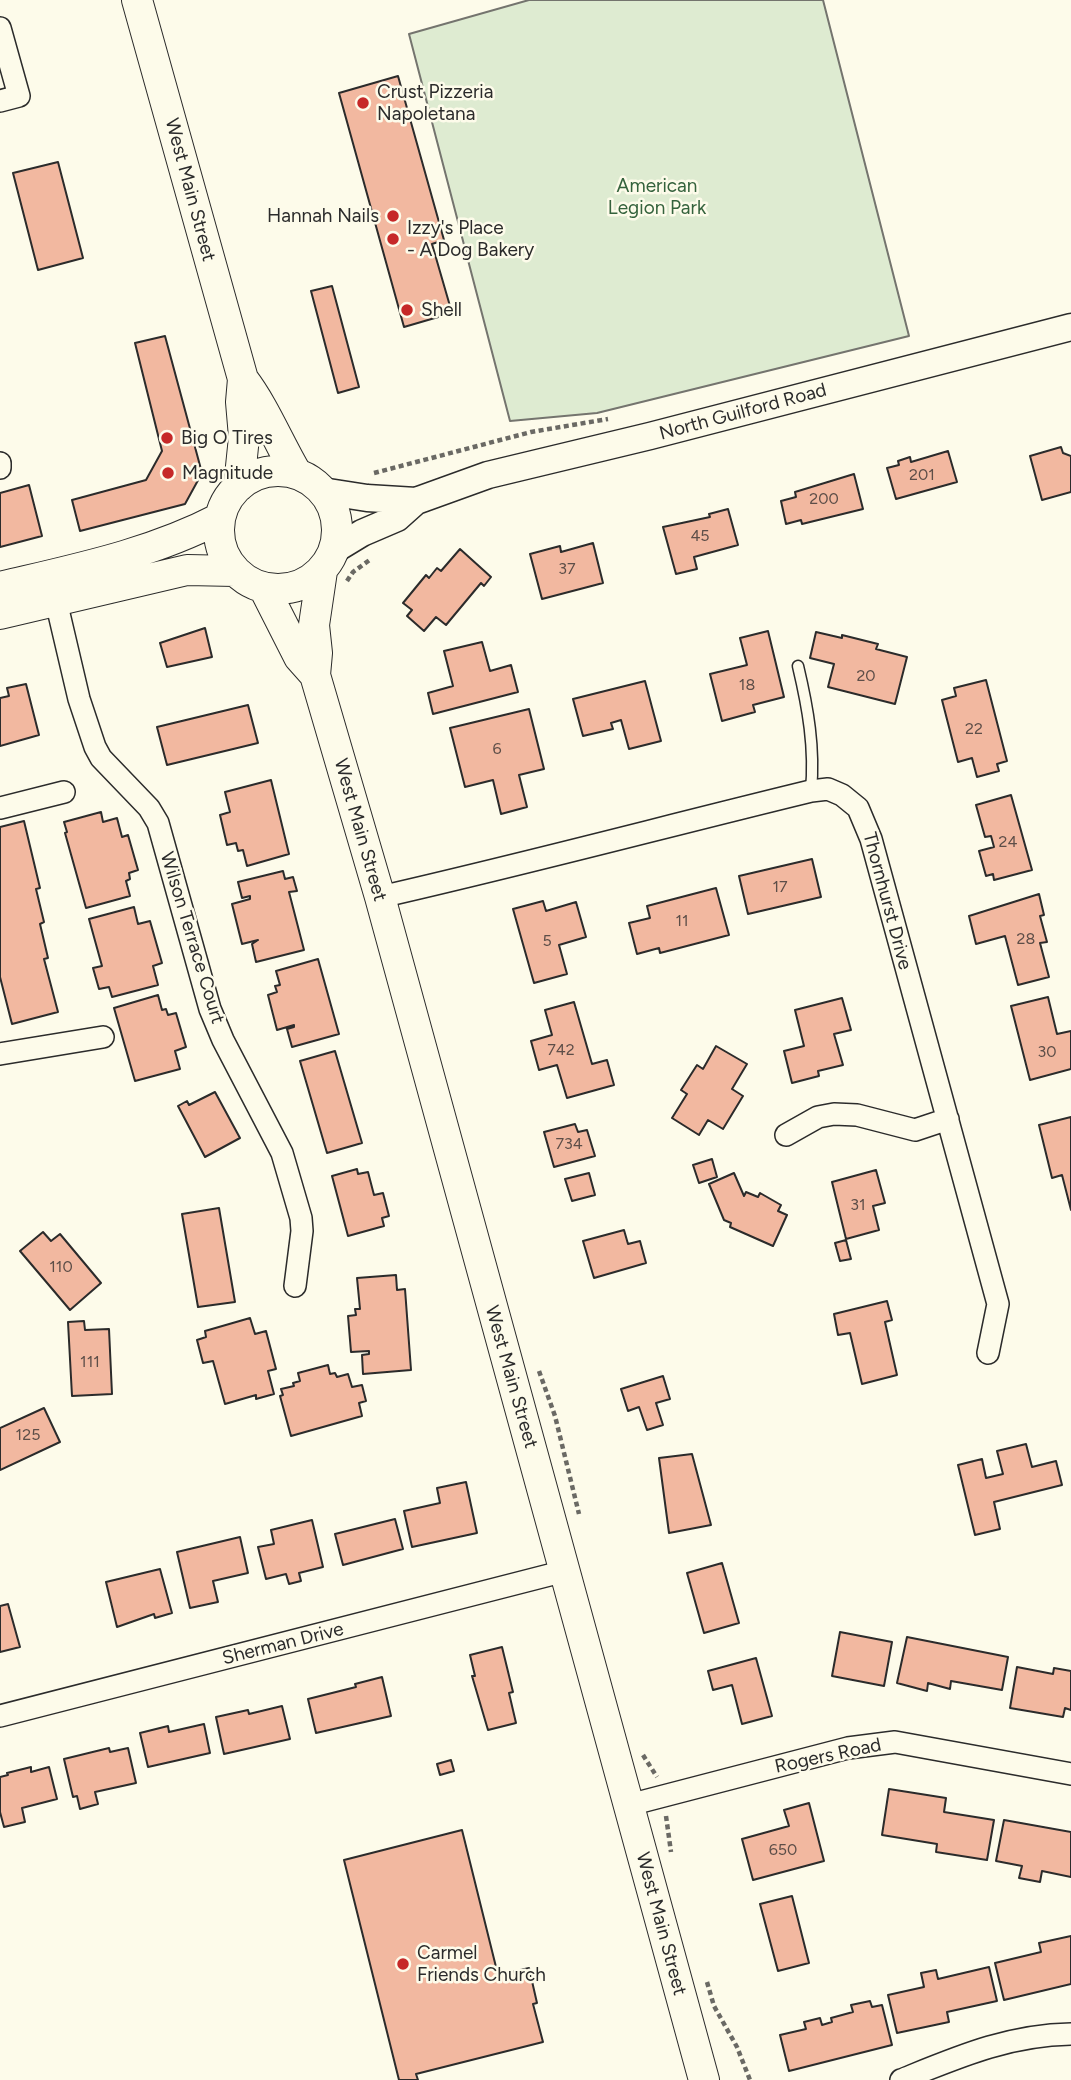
<!DOCTYPE html>
<style>
body{margin:0}
canvas{display:block;background:#fdfbea}
</style>
<canvas width="1071" height="2080"></canvas>
<script>
const g = document.querySelector('canvas').getContext('2d');
g.lineJoin = 'round';
function paint(path, color) { g.fillStyle = color; g.fill(path, 'evenodd'); }
function strokePath(path, color, width, dash) { g.strokeStyle = color; g.lineWidth = width; g.lineCap = dash ? 'butt' : 'round'; g.setLineDash(dash || []); g.stroke(path); }
function write(font, color, halo, rows, align = 'center') {
  g.font = font + ' Figtree,sans-serif'; g.lineWidth = 5; g.setLineDash([]); g.textBaseline = 'middle'; g.strokeStyle = halo; g.fillStyle = color; for (const [text, x, y, turn = 0] of rows) {
    g.save(); g.translate(x, y); g.rotate((+turn || 0) * Math.PI / 180); g.textAlign = isNaN(turn) ? turn : align; if (halo) g.strokeText(text, 0, 0); g.fillText(text, 0, 0); g.restore();
  }
}
const green = new Path2D(`
 M529,0H823L909,336L597,413L510,421L409,34Z`);
const building = new Path2D(`
 M398,76L444,240L432,244L452,313L404,327L339,93Z
 M58,162L83,258L38,270L13,173Z
 M332,286L359,387L338,393L311,291Z
 M165,336L202,473L185,504L80,531L72,500L146,480L162,451L135,343Z
 M1061,447L1063,453L1071,456V492L1042,500L1030,456Z
 M948,451L957,482L896,499L887,468L899,465L898,461L910,457L911,462Z
 M854,474L863,509L802,524L801,520L786,524L781,501L796,497L795,492Z
 M29,485L42,536L0,547V493Z
 M728,509L738,545L694,557L697,569L676,574L663,527L710,517L709,514Z
 M593,543L603,583L542,599L530,554L560,546L561,552Z
 M460,549L491,577L484,586L481,583L446,625L436,617L424,631L407,616L412,610L403,603L426,575L429,578L437,568L441,571Z
 M205,628L212,657L167,667L160,643Z
 M768,631L784,697L753,705L755,712L722,721L710,674L747,665L740,638Z
 M816,632L842,638V635L878,644L876,649L907,657L895,704L828,687L834,664L810,658Z
 M482,642L490,671L511,665L518,692L433,714L428,693L453,686L444,651Z
 M986,680L1007,761L997,764L999,771L977,777L972,758L958,762L942,700L956,696L954,688Z
 M645,681L661,741L629,749L621,720L611,723L613,729L583,736L573,699Z
 M26,684L39,735L0,746V698L9,696L7,688Z
 M248,705L258,743L167,765L157,727Z
 M529,709L544,769L519,775L527,807L501,814L493,780L465,787L450,728Z
 M271,780L289,854L247,866L243,850L238,851L236,843L227,845L220,815L230,812L225,792Z
 M1011,795L1032,870L994,880L993,874L986,876L979,851L994,847L991,836L985,837L976,805Z
 M101,812L103,822L117,818L122,837L128,835L138,870L129,873L130,879L126,881L130,896L86,908L65,833L67,832L64,822Z
 M24,821L40,888L36,889L44,922L40,924L48,958L44,959L58,1012L12,1024L0,977V827Z
 M812,859L821,897L748,914L739,876Z
 M283,871L285,879L293,877L297,891L289,892L304,950L256,962L252,944L258,940L242,944L232,904L250,899V896L242,898L238,882Z
 M716,888L729,935L660,953L659,948L637,954L629,923L650,918L647,906Z
 M1039,894L1044,915L1040,916L1047,942L1040,943L1049,977L1018,985L1005,936L976,944L969,916Z
 M543,901L546,911L576,902L586,937L559,945L567,974L534,983L513,909Z
 M134,907L138,924L150,921L162,963L153,966L158,985L112,997L109,987L99,989L93,968L102,966L89,919Z
 M318,959L339,1034L292,1047L287,1029L294,1027V1025L277,1030L268,995L277,992L275,986L280,985L276,971Z
 M158,995L162,1010L166,1009L168,1015L176,1013L186,1047L175,1051L180,1069L135,1081L114,1008Z
 M1048,997L1057,1034L1071,1031V1069L1030,1080L1011,1006Z
 M842,998L851,1030L834,1034L843,1065L818,1071L819,1076L792,1083L784,1051L804,1046L795,1010Z
 M574,1002L592,1064L607,1060L614,1085L567,1098L557,1065L539,1070L531,1041L552,1035L545,1010Z
 M716,1046L747,1064L732,1089L743,1096L723,1129L708,1120L699,1135L672,1118L687,1094L681,1090L697,1065L703,1069Z
 M335,1051L362,1143L327,1153L300,1061Z
 M215,1092L240,1138L205,1157L178,1106L187,1101L189,1105Z
 M1071,1117V1210L1062,1175L1052,1178L1039,1125Z
 M575,1124L578,1132L587,1130L595,1156L554,1167L544,1132Z
 M712,1159L717,1177L699,1183L693,1165Z
 M357,1169L358,1174L368,1172L374,1195L383,1193L389,1216L382,1218L384,1226L348,1236L332,1176Z
 M876,1170L885,1203L873,1206L879,1230L846,1239L832,1182Z
 M589,1173L595,1195L572,1201L565,1179Z
 M734,1173L744,1196L746,1192L758,1197L760,1193L781,1205L778,1211L787,1215L773,1246L730,1227L731,1223L724,1220L709,1184Z
 M219,1208L235,1302L198,1307L182,1214Z
 M624,1230L628,1244L640,1241L646,1263L594,1278L583,1241Z
 M43,1232L51,1241L60,1234L101,1283L70,1310L20,1251Z
 M846,1240L851,1259L840,1261L835,1243Z
 M396,1275L397,1290L405,1289L411,1370L363,1374L362,1355L369,1354V1351L351,1352L348,1316L356,1315L355,1309H360L357,1278Z
 M887,1301L892,1320L885,1322L897,1375L862,1384L850,1333L838,1335L834,1314Z
 M250,1318L255,1334L266,1331L276,1369L268,1371L274,1394L256,1399V1395L225,1404L213,1361L203,1363L197,1340L206,1337L205,1331Z
 M84,1321L85,1330L109,1329L112,1394L72,1396L68,1322Z
 M328,1365L330,1374L335,1373L337,1377L348,1374L352,1387L362,1385L366,1401L359,1403L362,1416L291,1436L280,1396L283,1395L281,1389L294,1386L293,1383L300,1381L298,1373Z
 M663,1376L670,1399L656,1403L663,1425L647,1430L639,1407L628,1411L621,1389Z
 M44,1408L60,1442L0,1470V1428Z
 M1026,1444L1032,1467L1056,1461L1062,1485L994,1502L1000,1529L975,1535L958,1465L982,1459L986,1478L1003,1474L997,1451Z
 M692,1454L711,1525L669,1533L659,1458Z
 M466,1482L477,1533L412,1547L404,1511L440,1503L437,1488Z
 M395,1519L403,1549L343,1565L335,1534Z
 M312,1520L323,1567L299,1573L301,1581L289,1584L286,1574L266,1579L258,1547L274,1544L271,1530Z
 M240,1537L248,1573L213,1581L218,1602L190,1608L177,1552Z
 M722,1563L739,1623L704,1633L687,1573Z
 M160,1569L172,1613L155,1618L154,1614L117,1627L106,1582Z
 M8,1604L20,1647L0,1652V1606Z
 M840,1632L892,1642L884,1686L832,1676Z
 M907,1637L1008,1657L1002,1690L951,1681L950,1689L928,1683L927,1691L897,1683Z
 M502,1647L513,1692L509,1693L516,1723L488,1730L472,1676H475L470,1655Z
 M756,1658L772,1716L742,1724L732,1685L713,1690L708,1671Z
 M1017,1667L1053,1674L1054,1668L1071,1671V1710L1065,1708L1063,1717L1010,1708Z
 M382,1677L391,1716L316,1733L308,1699L356,1687L355,1684Z
 M282,1706L290,1739L224,1754L216,1717L248,1710L249,1714Z
 M204,1724L210,1753L148,1767L140,1733L168,1726L169,1732Z
 M109,1748L110,1752L128,1748L136,1783L95,1792L98,1804L80,1809L77,1796L73,1797L64,1759Z
 M451,1760L454,1771L440,1775L437,1764Z
 M31,1767V1772L49,1767L57,1799L22,1808L25,1822L4,1827L0,1812V1777L8,1775L7,1773Z
 M889,1789L946,1798L944,1812L994,1820L987,1860L936,1852L937,1844L882,1835Z
 M809,1803L824,1861L753,1880L742,1839L789,1826L784,1810Z
 M1004,1820L1071,1832V1877L1042,1871L1040,1882L1019,1878L1022,1866L996,1861Z
 M462,1830L498,1975L529,1968L537,2003L533,2004L543,2042L416,2074L418,2080H399L344,1860Z
 M792,1896L809,1963L778,1971L760,1904Z
 M1071,1936V1984L1004,2000L995,1963L1041,1952L1039,1943Z
 M989,1967L997,2001L947,2012L949,2022L897,2033L888,1995L924,1987L921,1973L936,1970L938,1979Z
 M870,2001L872,2007L882,2005L892,2045L789,2071L780,2035L806,2029L804,2022L820,2018L822,2025L832,2022L831,2018L853,2012L851,2005Z`);
const path = new Path2D(`
 M374,473L531,432L608,419
 M347,581L353,572L371,559
 M539,1371L555,1416L579,1514
 M643,1755L657,1777
 M666,1816L671,1852
 M707,1982L714,2006L737,2047L750,2080`);
const service = new Path2D(`
 M798,666C808,708 815,748 811,791`);
const minor = new Path2D(`
 M0,28L19,96L0,101
 M0,463V468
 M56,601L79,699L95,747L101,758L149,808L158,823L210,1009L223,1040L282,1153L301,1218L302,1231L295,1286
 M0,808L64,792
 M380,897C525,864 667,826 811,791L828,789L842,795L858,808L871,839L998,1304L988,1353
 M0,1054L103,1037
 M786,1135L818,1117L834,1114L857,1115L915,1130L948,1119
 M0,1716L565,1571
 M629,1805L848,1748L895,1742L1071,1774
 M901,2080C958,2057 1008,2035 1071,2034`);
const tertiary = new Path2D(`
 M322,491L367,498L416,501
 M334,550L362,533L397,518L416,501L488,475L650,436L1071,327`);
const secondary = new Path2D(`
 M137,0L243,379C265,408 278,442 297,474
 M219 530a59 59 0 1 1 118 0a59 59 0 1 1-118 0Z
 M239,486L244,437L241,402L243,379
 M322,571L314,625L317,653L315,675L380,897L704,2080
 M0,587C76,569 151,554 220,518
 M264,588L299,657L315,675
 M0,614L187,570L235,571`);
const markers = [
 [363,103,7,"#c62828"],
 [393,216,7,"#c62828"],
 [393,239,7,"#c62828"],
 [407,310,7,"#c62828"],
 [167,438,7,"#c62828"],
 [168,473,7,"#c62828"],
 [403,1964,7,"#c62828"]
];
const numberNames = [
 ["201",922,475],
 ["200",824,499],
 ["45",700,536],
 ["37",567,569],
 ["20",866,676],
 ["18",747,685],
 ["22",974,729],
 ["6",497,749],
 ["24",1008,842],
 ["17",780,887],
 ["11",682,921],
 ["28",1026,939],
 ["5",547,941],
 ["742",561,1050],
 ["30",1047,1052],
 ["734",569,1144],
 ["31",858,1205],
 ["110",61,1267],
 ["111",90,1362],
 ["125",28,1435],
 ["650",783,1850]
];
const poiNames = [
 ["Crust Pizzeria",377,92],
 ["Napoletana",377,114],
 ["Hannah Nails",379,216,"right"],
 ["Izzy's Place",407,228],
 ["- A Dog Bakery",407,250],
 ["Shell",421,310],
 ["Big O Tires",181,438],
 ["Magnitude",182,473],
 ["Carmel",417,1953],
 ["Friends Church",417,1975]
];
const parkNames = [
 ["American",657,186],
 ["Legion Park",657,208]
];
const streetNames = [
 ["West Main Street",190,190,75],
 ["North Guilford Road",743,412,-15],
 ["West Main Street",360,830,74],
 ["Thornhurst Drive",887,901,75],
 ["Wilson Terrace Court",192,938,73],
 ["West Main Street",511,1377,74],
 ["Sherman Drive",283,1644,-14],
 ["Rogers Road",828,1756,-12],
 ["West Main Street",661,1924,75]
];
paint(green, '#deebd1');
strokePath(green, '#74746e', 2);
paint(building, '#f2b8a0');
strokePath(building, '#2b2b2b', 2);
strokePath(service, '#2b2b2b', 13);
strokePath(minor, '#2b2b2b', 24);
strokePath(tertiary, '#2b2b2b', 29);
strokePath(secondary, '#2b2b2b', 32);
strokePath(path, '#6a6964', 4.5, [5, 3.5]);
strokePath(service, '#fdfbea', 10);
strokePath(minor, '#fdfbea', 21);
strokePath(tertiary, '#fdfbea', 26);
strokePath(secondary, '#fdfbea', 30);
for (const [x, y, r, color] of markers) { const dot = new Path2D(); dot.arc(x, y, r, 0, 2 * Math.PI); g.fillStyle = color; g.fill(dot); strokePath(dot, '#fdfbea', 2.5); }
write('16px', '#5d4e48', null, numberNames);
write('19px', '#2b2b2b', '#fdfbea', poiNames, 'left');
write('19px', '#34623c', '#fdfbea', parkNames);
write('19px', '#2b2b2b', '#fdfbea', streetNames);
</script>
